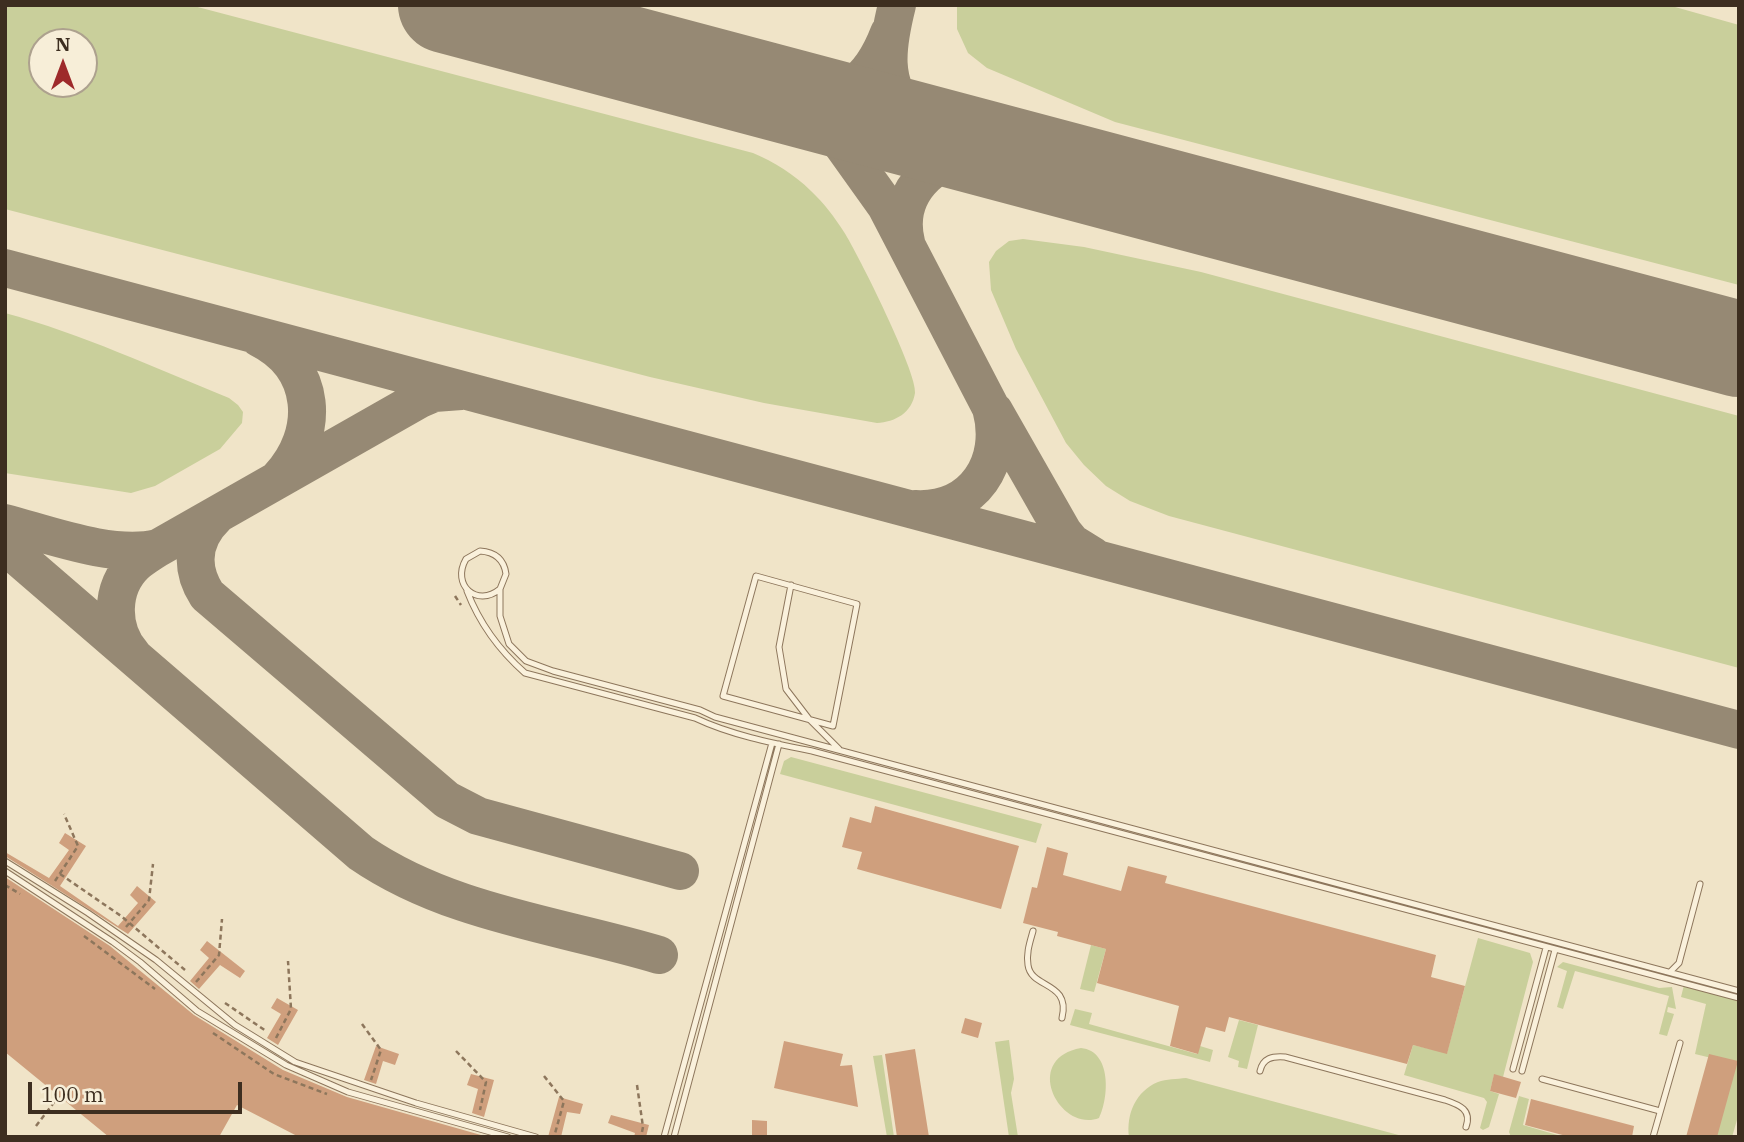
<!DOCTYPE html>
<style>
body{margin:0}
#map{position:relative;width:1744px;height:1142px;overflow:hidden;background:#f0e4c8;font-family:"IBM Plex Serif",serif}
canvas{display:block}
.frame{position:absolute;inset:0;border:7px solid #3d2e20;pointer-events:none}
.north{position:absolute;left:28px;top:28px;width:70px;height:70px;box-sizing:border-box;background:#f7eed8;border:2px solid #ada18e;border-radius:50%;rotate:0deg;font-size:19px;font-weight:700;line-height:28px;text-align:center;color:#3d2e20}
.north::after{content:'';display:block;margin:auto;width:24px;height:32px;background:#9e2a2b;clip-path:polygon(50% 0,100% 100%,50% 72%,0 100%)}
.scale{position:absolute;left:28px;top:1082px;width:214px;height:32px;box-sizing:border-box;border:4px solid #3d2e20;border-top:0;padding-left:9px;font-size:21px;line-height:24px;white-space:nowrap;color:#3d2e20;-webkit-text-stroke:5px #f7eed8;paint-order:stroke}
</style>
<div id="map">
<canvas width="1744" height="1142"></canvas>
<div class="frame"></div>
<div class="north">N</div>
<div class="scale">100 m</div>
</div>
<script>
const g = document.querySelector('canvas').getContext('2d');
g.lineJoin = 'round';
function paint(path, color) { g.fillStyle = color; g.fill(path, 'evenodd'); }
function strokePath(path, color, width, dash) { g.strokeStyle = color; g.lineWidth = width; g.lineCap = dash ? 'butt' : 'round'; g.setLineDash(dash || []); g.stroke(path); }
const green = new Path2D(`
 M5,5H190L753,153C774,162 794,174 811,191C824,203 835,218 844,232C858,254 918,374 915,393C912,413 895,422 877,423L764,403L650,377L5,209ZM42,42H84V84H42Z
 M957,5H1668L1739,25V285L1115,122L987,68L968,53L957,29Z
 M1023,239L1084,247L1201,272L1739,416V668L1169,516L1130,501L1106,486L1084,465L1066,443L1016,349L991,290L989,262L996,251L1009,241Z
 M5,313C82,334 155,368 229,398L238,405L243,412L242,423L220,449L155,486L131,493L5,473Z
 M791,757L1042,824L1036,843L780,774L784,761Z
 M1478,938L1530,953L1533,962L1503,1077L1494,1075L1490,1091L1499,1094L1489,1127L1483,1130L1480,1128L1487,1102L1484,1098L1404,1075L1413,1045L1447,1053Z
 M1091,945L1106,949L1094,992L1080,989Z
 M1563,962L1659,988L1672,987L1676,1009L1668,1007L1667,1012L1674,1014L1667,1036L1659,1034L1669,996L1575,971L1563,1009L1557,1007L1567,971L1557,967Z
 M1684,985L1739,1001V1113L1732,1137H1715L1736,1064L1695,1054L1706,1004L1681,997Z
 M1075,1009L1092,1013L1089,1024L1197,1054L1200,1046L1213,1050L1210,1062L1070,1025Z
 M1239,1020L1258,1025L1247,1069L1238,1067L1239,1061L1228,1057Z
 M1009,1040L1014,1079L1011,1093L1018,1137H1009L995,1042Z
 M1081,1048C1112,1051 1109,1098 1099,1118C1060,1133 1021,1059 1081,1048Z
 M882,1055L894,1137H887L873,1056Z
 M1186,1078L1406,1137H1129C1126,1114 1136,1091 1158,1082C1166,1079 1177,1079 1186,1078Z
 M1519,1096L1529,1099L1523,1125L1564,1137H1511L1509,1132Z`);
const taxiway = new Path2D(`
 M897,5C887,45 880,84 911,116C918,124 928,131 938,135C959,143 983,148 1005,154
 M786,96L815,115L831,129L886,206L991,408C1006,462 974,512 915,509
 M786,96C841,103 869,85 889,33
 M906,242C893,189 942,149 991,153
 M5,268L1739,730
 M259,338C317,367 321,433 279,478
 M994,411L1063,532L1072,543L1093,556
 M216,516C193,538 189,567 207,595L447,800L478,816L680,871
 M5,523C50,535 113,559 158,548L420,399L434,393L461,391
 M5,546L361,853C448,913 559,925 659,955
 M132,654C110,629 110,588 135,564C142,558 150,553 158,548`);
const runway = new Path2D(`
 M446,5L1739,349`);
const building = new Path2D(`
 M875,806L1019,846L1001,909L857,869L862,852L842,847L850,817L871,823Z
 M65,833L86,846L60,886L118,926L138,903L130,895L137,886L156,902L128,934L5,856V852L49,878L69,850L59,843Z
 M1047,847L1068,853L1063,875L1121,891L1128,866L1167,876L1165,883L1436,955L1431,977L1465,986L1447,1054L1413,1045L1407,1064L1229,1017L1225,1032L1206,1027L1198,1054L1170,1046L1179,1006L1097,983L1106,949L1057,936L1058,932L1023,923L1032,887L1037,888Z
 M5,877L110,946L194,1015L283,1070L347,1097L488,1137H299L237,1105L219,1137H109L5,1052Z
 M207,941L245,971L240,978L220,965L199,989L190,981L209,958L200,950Z
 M277,998L298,1010L278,1045L267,1038L281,1014L271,1008Z
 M965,1018L982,1023L978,1038L961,1033Z
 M784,1041L843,1054L840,1066L852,1065L858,1107L774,1088Z
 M376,1046L399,1054L395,1065L383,1061L376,1084L364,1080Z
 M915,1049L929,1137H897L885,1054Z
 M1709,1054L1738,1061L1717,1137H1686Z
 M471,1074L494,1080L484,1117L472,1113L478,1089L467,1085Z
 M1494,1074L1521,1082L1516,1098L1490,1091Z
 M559,1097L583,1104L580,1114L567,1112L561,1137H548Z
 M1531,1099L1634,1126L1632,1137H1570L1525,1125Z
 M611,1115L649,1125L646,1137H634L635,1133L608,1123Z
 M752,1120L767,1121V1137H752Z`);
const path = new Path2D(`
 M455,596L461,605
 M60,874L121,916L185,970
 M55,881L78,846L64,814
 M5,885L20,894
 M126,927L149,900L153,864
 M84,936L155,989
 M196,982L219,955L222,919
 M225,1003L266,1031
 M362,1024L381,1050L371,1080
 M213,1033L274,1074L327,1094
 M276,1038L291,1009L288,961
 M456,1051L486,1082L480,1110
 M544,1076L564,1101L554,1137
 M637,1085L643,1127L641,1137
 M36,1126L59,1096`);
const service = new Path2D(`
 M756,576L857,604L833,726L723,696Z
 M791,585L779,647L786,689L809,719L839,749
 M500,589C477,608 451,585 466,559L480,551C495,552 504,559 506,574L500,589V616L509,644L526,661L553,671L700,710L715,717L1739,991
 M467,591C479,622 500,651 525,673L695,718C731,735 772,743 812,751L1739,998
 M5,861L88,913L156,960L235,1025L295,1062L416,1103L536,1137
 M5,871L113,942L140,962L197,1011L286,1065L348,1092L508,1137
 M1033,931C1030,942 1026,953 1028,965C1031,989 1071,981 1062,1018
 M1671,971L1679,963L1700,884
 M1513,1069L1546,948
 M1260,1071C1263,1058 1272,1056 1285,1057L1445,1100C1460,1105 1472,1110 1466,1127
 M1522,1071L1555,950
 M1542,1079L1660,1111
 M664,1137L772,743
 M674,1137L779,744
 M1653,1137L1680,1043`);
paint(green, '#c9cf9b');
strokePath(taxiway, '#968974', 38);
strokePath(runway, '#968974', 96);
paint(building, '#cf9f7d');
strokePath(service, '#8d765c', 7);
strokePath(path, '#8d765c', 2.5, [5, 3.5]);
strokePath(service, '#faf1dc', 5);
</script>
